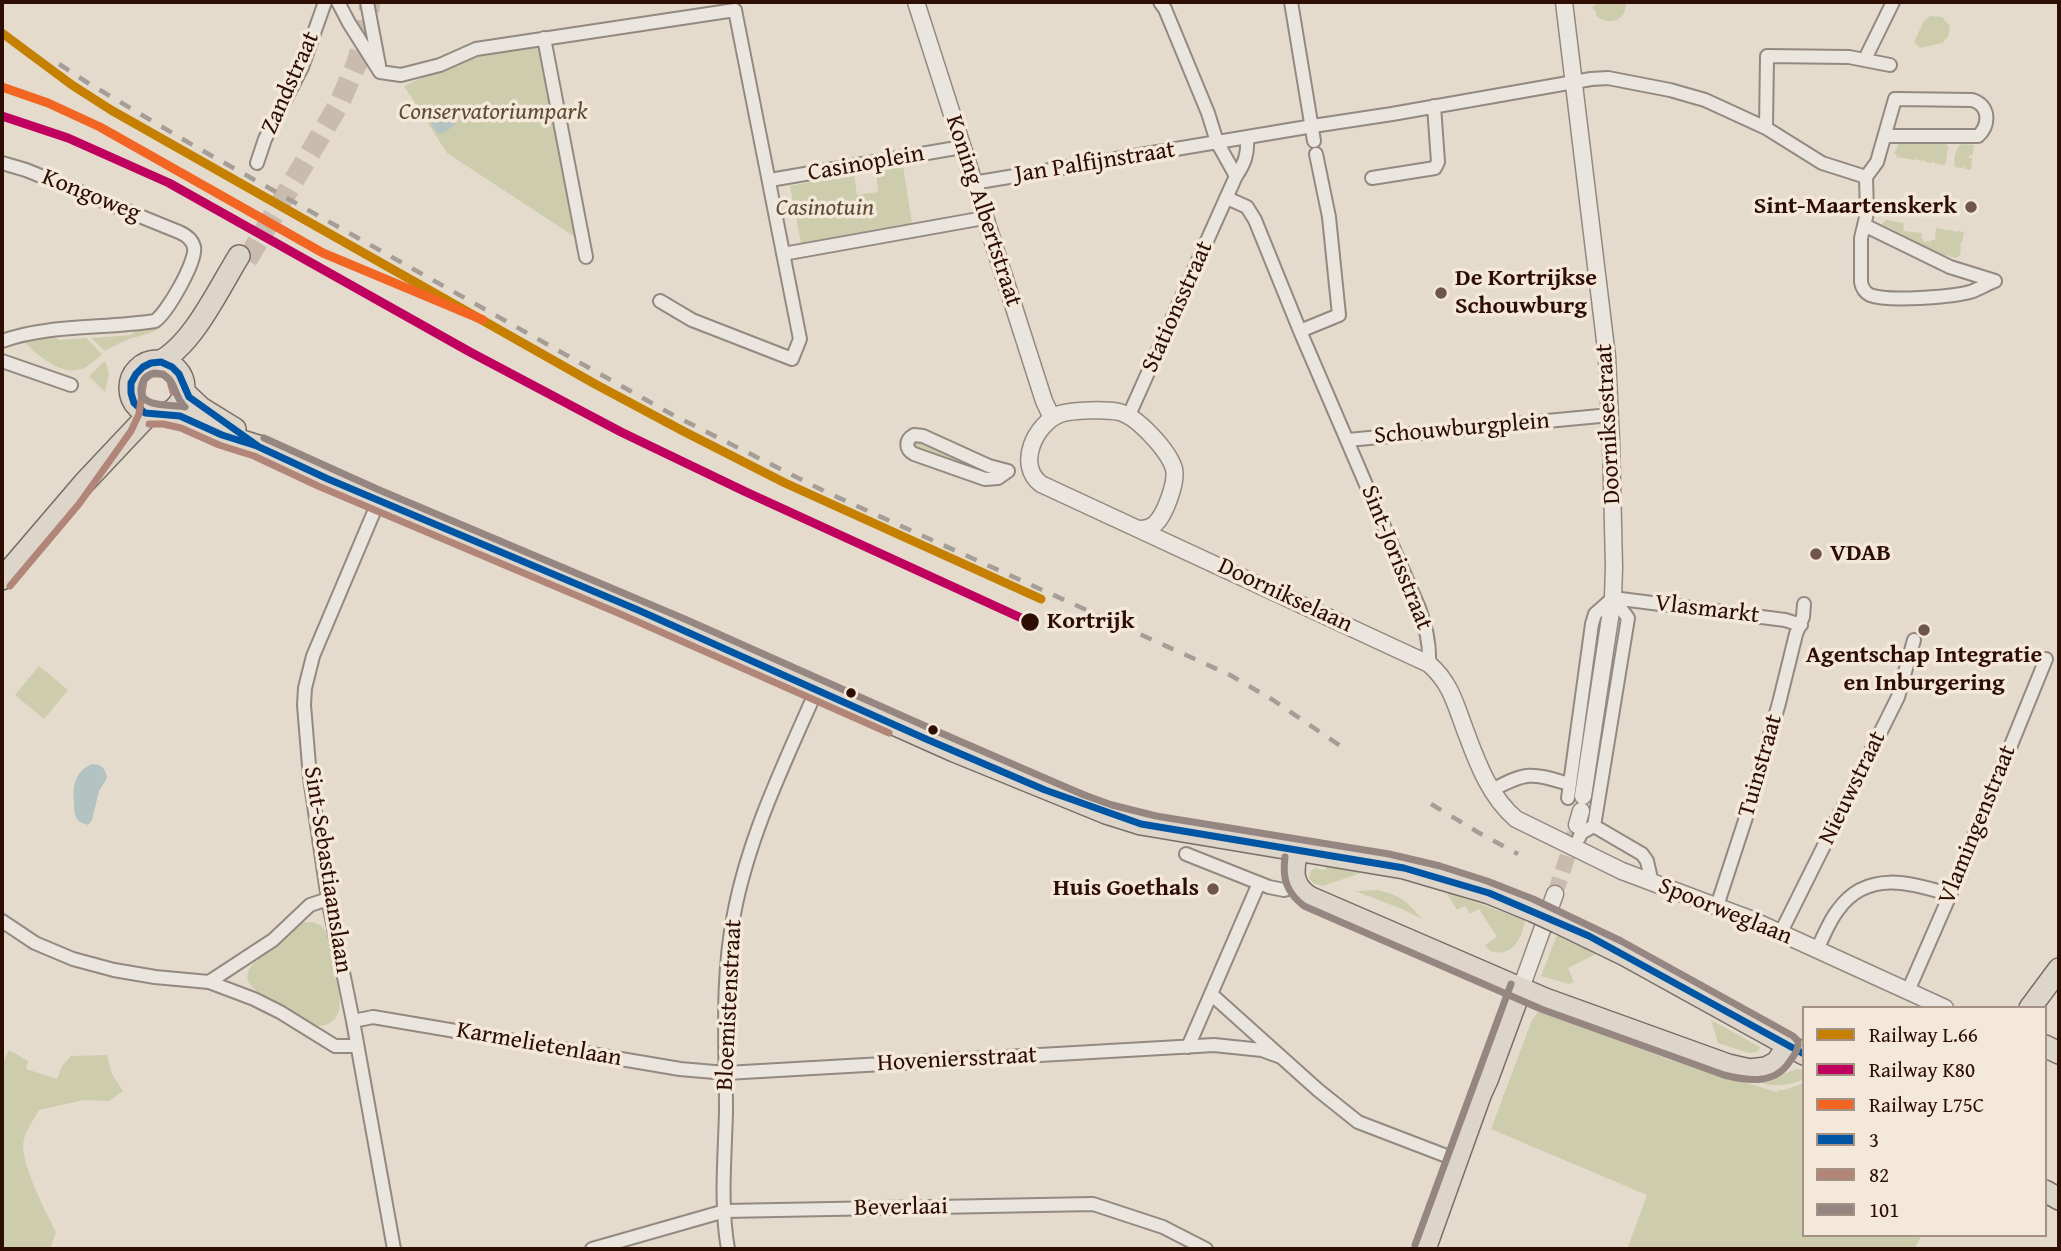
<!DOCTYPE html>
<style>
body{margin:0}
#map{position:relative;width:2061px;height:1251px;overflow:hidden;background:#e4dbcd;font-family:"Gentium Book Plus",serif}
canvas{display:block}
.frame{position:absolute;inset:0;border:4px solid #2e0e03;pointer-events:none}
.legend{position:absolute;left:1802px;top:1006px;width:245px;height:231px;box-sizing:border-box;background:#f3e8d9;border:2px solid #a49183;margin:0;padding:9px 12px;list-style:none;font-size:21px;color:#2e0e03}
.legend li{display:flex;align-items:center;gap:14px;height:35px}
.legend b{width:35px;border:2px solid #a49183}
</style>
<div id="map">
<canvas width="2061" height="1251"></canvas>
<div class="frame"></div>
<ul class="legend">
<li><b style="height:9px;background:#c58001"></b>Railway L.66</li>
<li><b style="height:9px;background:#bf005f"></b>Railway K80</li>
<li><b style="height:9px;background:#f26522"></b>Railway L75C</li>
<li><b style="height:9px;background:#0056a4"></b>3</li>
<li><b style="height:9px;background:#b28579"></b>82</li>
<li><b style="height:9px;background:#968681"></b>101</li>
</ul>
</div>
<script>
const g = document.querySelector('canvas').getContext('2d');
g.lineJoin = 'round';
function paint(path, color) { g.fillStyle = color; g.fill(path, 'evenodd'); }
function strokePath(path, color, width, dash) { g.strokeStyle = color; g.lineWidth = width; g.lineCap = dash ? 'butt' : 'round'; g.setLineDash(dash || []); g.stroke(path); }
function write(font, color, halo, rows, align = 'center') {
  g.font = font + ' "Gentium Book Plus",serif'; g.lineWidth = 7; g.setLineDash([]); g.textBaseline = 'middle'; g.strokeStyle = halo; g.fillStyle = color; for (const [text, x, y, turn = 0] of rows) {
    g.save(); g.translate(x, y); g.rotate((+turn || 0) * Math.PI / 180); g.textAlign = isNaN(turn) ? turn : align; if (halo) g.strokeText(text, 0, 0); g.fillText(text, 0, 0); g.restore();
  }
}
const green = new Path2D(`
 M1598,2H1626C1627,20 1610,27 1596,16V12L1592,8Z
 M1930,16L1942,17L1950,26L1948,37L1942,43L1920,48L1914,42L1924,21Z
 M532,46L541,50L578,239L447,153L404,86L474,55Z
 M1899,142L1945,143L1948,147L1946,163L1943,165L1934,163L1933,160L1932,163L1925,162L1924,159L1923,161L1917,160L1916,157L1915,160L1896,157L1897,154H1894Z
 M1961,144L1974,145L1972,156L1969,155V158H1972L1971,170L1964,169V165L1962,168L1955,167C1953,160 1955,149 1961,144Z
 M903,166L912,223L801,243L790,186L854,174L857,195L878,192L876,170Z
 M1886,220L1904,223L1903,231L1922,233V236L1920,238H1922L1924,242L1929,241L1930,243L1931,240H1935L1936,228L1944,229L1946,232V230L1955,231L1956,234L1957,231L1964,232L1962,243L1959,245L1961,246L1960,256H1958L1957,258L1939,254L1882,224Z
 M164,323C157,334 140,335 127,340C119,343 112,347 105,351L91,338L131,335L135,330L158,328Z
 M53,336L59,340L86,338L102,354C96,359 91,365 84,368C62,378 38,355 24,342Z
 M105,361L109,373L105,392L89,376Z
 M916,439L989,471L988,474L913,448L912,443Z
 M39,666L68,690L44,719L15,695Z
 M1326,866L1364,872L1323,886L1313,883L1309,878L1310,872L1314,868L1325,870Z
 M1377,890C1400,895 1407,901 1422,919L1402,909L1355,891Z
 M1446,892L1525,920C1522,939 1512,958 1490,951L1485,945L1497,937L1479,909L1470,914L1465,906L1457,910Z
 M304,922C311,922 318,922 323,928C332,938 332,957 334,970C337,986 348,1015 328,1024C323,1026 317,1026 312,1024C302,1020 294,1012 285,1006C271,998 232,986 254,963C260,957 269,953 276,947C285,939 292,928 304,922Z
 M1557,935L1596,954L1568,968L1574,982L1569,984L1541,976Z
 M1544,1012L1667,1059L1777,1092L1778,1090H1784L1804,1083V1235H1922L1914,1249H1627L1647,1195L1491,1129L1532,1020L1537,1013Z
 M1711,1020L1760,1047L1757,1052L1749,1053L1718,1043Z
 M9,1050L28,1061L26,1069L57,1079L62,1066L71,1056L107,1055L112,1074L123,1091L109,1101L84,1100L39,1110C34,1119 27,1129 24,1139C18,1160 46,1212 56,1232L50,1249H2V1065Z
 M1797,1069L1804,1070L1802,1080C1785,1087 1770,1087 1753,1080L1778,1076Z`);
const water = new Path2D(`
 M449,105L459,114C458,123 448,133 438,134L433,127L431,120C435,111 440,107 449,105Z
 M93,764C103,765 105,769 107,778L99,791L92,820L88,825C83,823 80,823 77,819C74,815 74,808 74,802C72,786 76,769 93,764Z`);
const tertiaryTunnel = new Path2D(`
 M1555,894L1575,833`);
const primaryTunnel = new Path2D(`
 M247,260L339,104L357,63L366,29L370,2`);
const minor = new Path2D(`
 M338,2L349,23L380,72L401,75L440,65L476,49L735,10
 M367,2L379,65
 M1160,2L1165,9L1208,113L1217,142L1236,176
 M1291,2L1314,141
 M544,38L586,257
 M1865,59L1893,2
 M1766,128L1767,56L1849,57L1890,65
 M2,163L26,170L179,232C186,235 192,239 194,247C197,261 167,313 155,321C104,329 50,324 2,341
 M257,163L265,139L302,67L325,2
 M1866,177L1877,162L1895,99L1972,100C1990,105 1990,125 1978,136H1885
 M1866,177L1867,213L1861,238V282C1862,288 1864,292 1870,295C1888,302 1951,297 1970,292C1979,289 1987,284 1995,281
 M1372,178L1435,168L1438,162L1434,106
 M770,180L962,147
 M973,183L1313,126L1392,114L1591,79L1608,78L1670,90L1705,100L1766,128L1822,163L1866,177
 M1227,198L1247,207L1255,220L1300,331L1419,608C1426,626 1430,643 1429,664
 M1864,225L1950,267L1995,281
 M783,254L984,218
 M660,301L692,320L792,359L800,339L735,10
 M1300,331L1339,315L1329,217L1316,154
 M2,361L71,385
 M1129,415L1236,176C1245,163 1248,154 1247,138
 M914,435L923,436L989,466L1008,471L998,478L985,479L914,454C905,449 905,440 914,435Z
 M1348,440L1610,415
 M379,500L313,656L305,688L304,705L310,778L328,899L353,1021L394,1249
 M1613,598L1785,620L1801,625
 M1492,790C1528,771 1531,773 1569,784
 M1568,798L1592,624L1595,614L1613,598
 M1594,826L1642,854L1647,861L1652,883
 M1579,838L1581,833L1594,826L1628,618L1613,598
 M1186,854L1269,887L1284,890L1297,887
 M1717,906L1750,805L1779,703L1796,634L1803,617L1804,604
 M2,921L35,943L73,959L114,970L155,977L209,982L254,999L280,1012L335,1046H356
 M1781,932L1898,697L1914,640
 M1817,949C1824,936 1829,921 1838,910C1866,870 1911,882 1950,895
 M209,982L273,940L310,905L328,899
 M1908,991L1950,895L2046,659
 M1211,994L1318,1090L1358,1122L1457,1160
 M353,1021L373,1017L680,1069L726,1073L1214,1045L1262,1050L1281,1057
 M1188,1047L1259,883
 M592,1249L725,1211L1093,1204L1163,1227L1206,1249
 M728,1249C720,1204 725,1156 726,1111C726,1046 721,978 734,914C749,835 785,762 817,689`);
const tertiary = new Path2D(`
 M916,2L1044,401L1052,418
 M1564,2L1607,357L1611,441L1614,567L1613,598L1583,796
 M1140,529C1146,529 1150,528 1155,524C1165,515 1177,482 1174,469C1169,451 1137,416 1119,412C1106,409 1073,410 1060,414C1035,424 1016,465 1041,484L1429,664C1452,684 1456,707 1467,735C1478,765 1491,798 1516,819L1622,871L1750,919L1945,1008
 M1577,825L1581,811
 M1521,988L1555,894`);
const primary = new Path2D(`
 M130 388a27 27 0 1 1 54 0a27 27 0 1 1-54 0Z
 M159,362C193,345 219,288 239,256
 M183,391L201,408L235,429
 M164,414L184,418L223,435L258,446L322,476L622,603L954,751L1106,813L1141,824L1404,868L1489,893L1533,911
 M2,579L84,483L149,414
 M1297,849C1293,870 1290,884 1309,897L1545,999L1728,1065L1750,1070L1766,1068L1777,1062L1788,1045
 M1557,922L1625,955L1804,1054
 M2030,1008L2059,969
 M2045,1046L2059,1053
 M2045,1191L2059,1199
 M1425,1249L1481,1093L1487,1080L1521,988`);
const rail = new Path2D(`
 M59,64L88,83L196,147L673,415L826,492L1230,675L1273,700L1342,747
 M1431,804L1481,834L1518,854`);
const primaryBridge = new Path2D(`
 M1533,911L1557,922`);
const bus1 = new Path2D(`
 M258,446L189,397L179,374L172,367L161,362L151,363L143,367L136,374L131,383V393L134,403L145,413L180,416L222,435L257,446L328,479L638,610L926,739L1045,790L1141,824L1404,868L1489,893L1589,936L1804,1054`);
const bus2 = new Path2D(`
 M149,424H163L181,428L219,445L254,456L318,486L618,613L889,733
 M10,586L79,504L131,431L139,414L144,380L151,374H163L170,381L173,392`);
const bus3 = new Path2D(`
 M154,373C178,374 171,394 185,407C171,404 134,409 142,384C144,377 148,375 154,373Z
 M264,438L377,489L687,620L934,730L1084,795L1112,805L1156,816L1389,854L1440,866L1487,881L1533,899L1621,941L1793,1036L1798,1041C1799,1049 1795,1054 1790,1061C1775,1085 1748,1081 1724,1075L1541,1009L1304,906C1287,893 1282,879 1285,857
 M1415,1245L1511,984`);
const rail1 = new Path2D(`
 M2,33L72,85L111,110L595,384L683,431L785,483L1041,599`);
const rail2 = new Path2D(`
 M2,116L68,138L169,183L470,352L621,432L746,492L1030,622`);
const rail3 = new Path2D(`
 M2,87L48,103L100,127L323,253L483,320`);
const markers = [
 [1971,207,7,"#6e564a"],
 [1441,293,7,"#6e564a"],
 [1816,554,7,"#6e564a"],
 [1030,622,10,"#2e0e03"],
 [1924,630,7,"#6e564a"],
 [851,693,6,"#2e0e03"],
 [933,730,6,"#2e0e03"],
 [1213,889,7,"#6e564a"]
];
const streetNames = [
 ["Zandstraat",291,83,-66],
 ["Jan Palfijnstraat",1095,163,-9],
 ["Casinoplein",866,164,-10],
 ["Kongoweg",91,196,22],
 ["Koning Albertstraat",983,211,72],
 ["Stationsstraat",1178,307,-66],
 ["Doorniksestraat",1609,424,-93],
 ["Schouwburgplein",1462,429,-5],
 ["Sint-Jorisstraat",1396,558,68],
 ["Doornikselaan",1285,596,25],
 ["Vlasmarkt",1707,610,7],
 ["Tuinstraat",1761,766,-74],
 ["Nieuwstraat",1853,788,-64],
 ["Vlamingenstraat",1978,825,-68],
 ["Sint-Sebastiaanslaan",327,870,81],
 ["Spoorweglaan",1725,912,22],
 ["Bloemistenstraat",730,1005,-87],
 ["Karmelietenlaan",539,1045,10],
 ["Hoveniersstraat",957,1060,-3],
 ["Beverlaai",901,1208,-1]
];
const parkNames = [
 ["Conservatoriumpark",493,113],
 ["Casinotuin",825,209]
];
const poiNames = [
 ["Sint-Maartenskerk",1957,207],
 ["De Kortrijkse",1455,279,"left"],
 ["Schouwburg",1455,307,"left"],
 ["VDAB",1830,554,"left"],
 ["Agentschap Integratie",1924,656,"center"],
 ["en Inburgering",1924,684,"center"],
 ["Huis Goethals",1199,889]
];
const stopNames = [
 ["Kortrijk",1047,622]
];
paint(green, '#cdccad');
paint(water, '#b2c3c2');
strokePath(tertiaryTunnel, '#c9bcaf', 16, [16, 8]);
strokePath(primaryTunnel, '#c9bcaf', 21, [21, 10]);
strokePath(minor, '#938980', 16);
strokePath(tertiary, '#938980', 19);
strokePath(primary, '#786e66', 24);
strokePath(minor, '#eae5de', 12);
strokePath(tertiary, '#eae5de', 16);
strokePath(primary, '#ddd5c9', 21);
strokePath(rail, '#a49e97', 4.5, [12, 12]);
strokePath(primaryBridge, '#786e66', 24, []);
strokePath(primaryBridge, '#ddd5c9', 21);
strokePath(bus1, '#0056a4', 7);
strokePath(bus2, '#b28579', 7);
strokePath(bus3, '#968681', 7);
strokePath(rail1, '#c58001', 9);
strokePath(rail2, '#bf005f', 9);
strokePath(rail3, '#f26522', 9);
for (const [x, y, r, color] of markers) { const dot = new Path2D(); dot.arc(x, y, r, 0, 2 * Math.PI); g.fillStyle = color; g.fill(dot); strokePath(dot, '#f3e8d9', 2.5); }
write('24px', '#2e0e03', '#f3e8d9', streetNames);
write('italic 24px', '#5f4c35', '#f3e8d9', parkNames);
write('bold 24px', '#2e0e03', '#f3e8d9', poiNames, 'right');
write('bold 24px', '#2e0e03', '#f3e8d9', stopNames, 'left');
</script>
